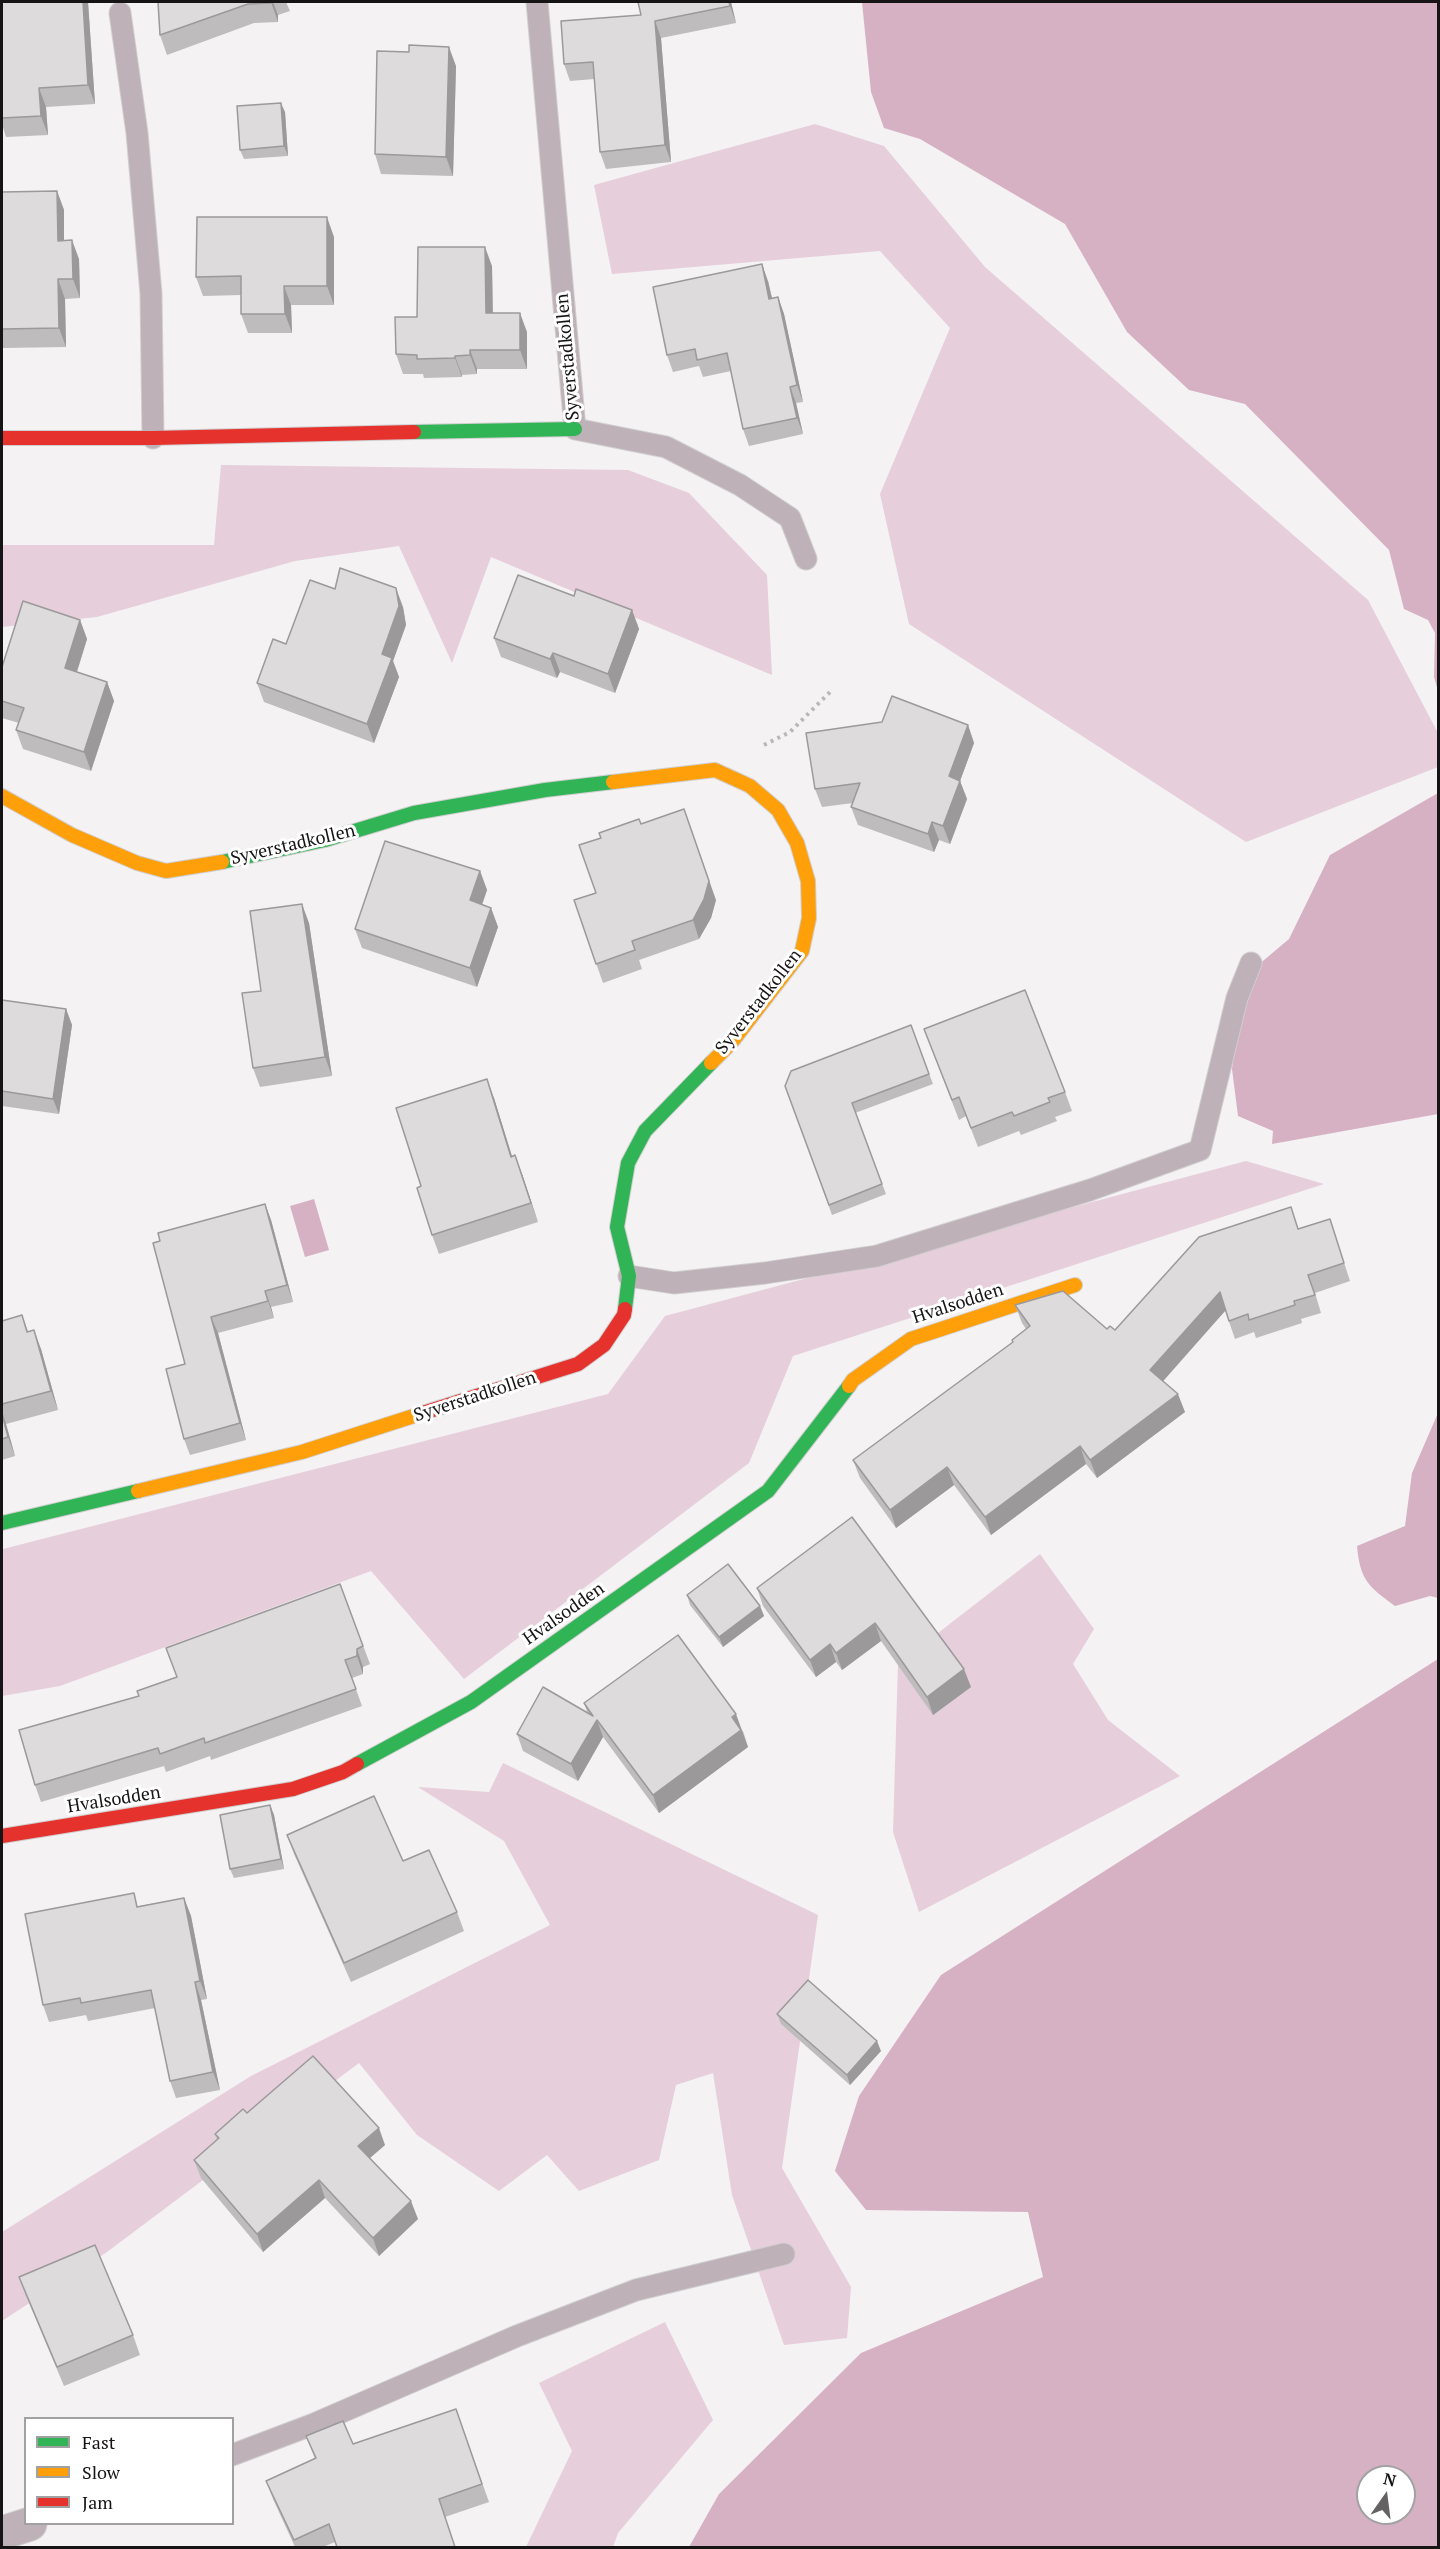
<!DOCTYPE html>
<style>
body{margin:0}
#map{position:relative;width:1440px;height:2549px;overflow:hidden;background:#f4f2f3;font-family:"PT Serif",serif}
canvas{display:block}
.frame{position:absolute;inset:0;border:3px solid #161415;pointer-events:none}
.legend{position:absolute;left:24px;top:2417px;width:210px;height:108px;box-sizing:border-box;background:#fff;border:2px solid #a2a1a1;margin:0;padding:8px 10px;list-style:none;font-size:18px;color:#161415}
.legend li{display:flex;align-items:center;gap:12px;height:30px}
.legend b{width:30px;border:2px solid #a2a1a1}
.north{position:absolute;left:1356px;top:2465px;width:60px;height:60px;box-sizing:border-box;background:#fff;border:2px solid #a2a1a1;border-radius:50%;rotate:14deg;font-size:16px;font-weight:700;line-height:24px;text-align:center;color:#161415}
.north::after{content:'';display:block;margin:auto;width:21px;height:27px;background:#646263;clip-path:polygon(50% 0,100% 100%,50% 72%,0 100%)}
</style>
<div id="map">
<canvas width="1440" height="2549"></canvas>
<div class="frame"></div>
<ul class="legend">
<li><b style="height:8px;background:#30b455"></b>Fast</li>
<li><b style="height:8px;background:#ff9f0a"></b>Slow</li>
<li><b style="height:8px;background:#e5322d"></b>Jam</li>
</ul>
<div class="north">N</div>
</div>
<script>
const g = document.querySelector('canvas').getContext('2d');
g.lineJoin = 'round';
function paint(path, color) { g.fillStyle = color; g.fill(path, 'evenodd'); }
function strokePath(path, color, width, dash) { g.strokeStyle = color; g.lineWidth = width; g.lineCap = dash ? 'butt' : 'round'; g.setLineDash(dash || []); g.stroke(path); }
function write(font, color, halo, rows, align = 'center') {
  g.font = font + ' "PT Serif",serif'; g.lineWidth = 6; g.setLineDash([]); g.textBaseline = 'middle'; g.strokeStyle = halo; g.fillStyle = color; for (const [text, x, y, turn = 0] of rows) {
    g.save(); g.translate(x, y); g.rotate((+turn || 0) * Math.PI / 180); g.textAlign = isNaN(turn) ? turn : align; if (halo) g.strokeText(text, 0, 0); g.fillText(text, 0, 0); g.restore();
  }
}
const green = new Path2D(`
 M815,124L884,146L985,267L1368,600L1438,733V767L1246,842L909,624L880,494L950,328L880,251L612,274L594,185Z
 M221,465L628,470L689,493L767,575L772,675L491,557L452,663L399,546L295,561L97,617L2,627V545H214Z
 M1246,1161L1324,1184L793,1356L749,1463L464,1679L371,1571L60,1686L2,1696L3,1549L608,1394L665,1316Z
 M1040,1554L1094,1629L1073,1664L1108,1720L1180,1776L919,1912L893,1832L898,1664Z
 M503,1763L818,1915L782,2168L851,2287L847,2338L784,2345L732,2195L713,2073L676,2085L659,2160L579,2191L547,2155L499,2191L417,2135L359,2063L107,2252L2,2321V2232L251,2076L550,1925L504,1841L418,1787L489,1792Z
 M665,2322L713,2420L618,2533L613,2547H526L572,2451L539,2383Z`);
const water = new Path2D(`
 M862,2H1438V691L1434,677L1435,633L1428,620L1404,609L1389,550L1245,404L1189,390L1127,332L1065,224L920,139L884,128L871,92Z
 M1438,793V1114L1272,1144L1273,1131L1238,1116L1232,1069L1238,1017L1257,966L1289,939L1330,855Z
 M314,1199L329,1250L305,1257L290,1206Z
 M1438,1413V1598L1430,1596L1395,1606C1369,1587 1360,1580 1357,1546L1405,1526L1412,1473Z
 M1438,1659V2547H689L719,2494L861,2353L1043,2277L1028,2212L866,2210L835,2171L859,2096L941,1975ZM1368,2477H1404V2513H1368Z`);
const path = new Path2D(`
 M764,745L790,732L830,692`);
const lane = new Path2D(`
 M537,2L575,429L666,447L740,485L790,518L806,559
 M120,13L137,133L151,294L153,438
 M629,1276L674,1283L765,1273L877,1256L1090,1190L1200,1150L1237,998L1251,963
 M232,2455L314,2424L517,2336L636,2290L784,2254`);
const street = new Path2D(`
 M2,2533L30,2524`);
const fast = new Path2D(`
 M414,432L575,429
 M222,862L325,840L414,813L545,790L613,782
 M625,1309L629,1276L617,1227L628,1163L645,1131L711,1063
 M2,1523L138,1491
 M357,1764L471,1702L768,1491L849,1386`);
const slow = new Path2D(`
 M613,782L715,770L750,786L778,810L797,843L808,881L809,918L802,951L731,1043L711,1063
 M2,796L72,835L137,863L166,871L222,862
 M849,1386L853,1380L911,1339L1075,1285
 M138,1491L302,1452L423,1413`);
const jam = new Path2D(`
 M2,438H153L414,432
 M423,1413L578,1364L604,1345L624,1315L625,1309
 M2,1836L293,1789L343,1772L357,1764`);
const wall = new Path2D(`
 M2,2H88L95,104L46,107L48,135L6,137L2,124Z
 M158,2H286L290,11L278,15V22L254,23L167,55L160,35Z
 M731,2L736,23L661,38L671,162L606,169L600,152L594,79L570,81L564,64L641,15Z
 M456,66L453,176L381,174L375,154Z
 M285,112L288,156L244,159L240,150Z
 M57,191L64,210V240L79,259L80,298L65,299L66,347L3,348L2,344V192Z
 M334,237V305H291L292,333H248L241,314V295L203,296L196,277Z
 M492,266L493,313L527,332V369H477V374L462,375V377L424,378L423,374H403L396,354L417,317Z
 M768,281L772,298L778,297L784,314L803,402L796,403L803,434L749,446L743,429L731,371L703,377L699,366L673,372L667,355Z
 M335,589L403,607L406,625L393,661L399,677L374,743L264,702L257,683L286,644Z
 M574,596L632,610L639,629L615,693L560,672L557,678L501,657L494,638Z
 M80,620L87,639L77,672L107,682L114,701L91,771L23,749L16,730L19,723L2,718V667Z
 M968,725L974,743L960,781L967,799L950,844L939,840L934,852L858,825L851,807L853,803L822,807L815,789Z
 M641,824L716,900L711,918L699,939L639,960L642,969L603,983L574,900L596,893Z
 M480,871L487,890L482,905L491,908L498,927L477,987L362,948L355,929Z
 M309,923L332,1076L260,1087L253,1068L261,991Z
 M2,1000L66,1009L72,1025L59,1114L2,1106Z
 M911,1025L933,1084L855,1113L886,1194L832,1215L785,1086Z
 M924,1029L1065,1092L1072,1111L1055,1117L1057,1121L1021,1135L1019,1131L978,1147L966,1116L959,1120Z
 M494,1098L512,1156L522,1174L538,1222L439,1254L432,1235L421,1186Z
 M265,1204L271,1220L293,1302L271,1307L274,1318L218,1333L246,1440L190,1455L184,1439L185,1364Z
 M1330,1219L1350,1281L1315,1293L1321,1313L1301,1319L1302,1323L1256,1338L1254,1332L1235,1339L1225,1310L1163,1381L1185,1412L1097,1478L1086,1464L991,1535L954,1485L896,1528L860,1478L853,1460L1013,1343L1012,1340L1026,1329L1022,1323L1015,1305L1107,1329L1115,1330L1299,1229Z
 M22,1315L28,1331L41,1349L58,1410L6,1424L15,1456L2,1460V1321Z
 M852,1517L971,1687L933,1715L881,1641L842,1670L836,1662L816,1677L763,1606L757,1588Z
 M340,1584L370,1664L363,1667V1674L352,1678L362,1706L211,1760L210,1756L166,1772L164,1766L41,1802L35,1785L139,1696L177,1677Z
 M687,1595L760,1606L764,1616L723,1647L690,1605Z
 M584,1703L743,1731L748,1747L659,1813L603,1737L578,1781L523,1751L517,1734L587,1712Z
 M270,1805L274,1815L284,1869L234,1878L230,1869Z
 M287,1835L403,1861L457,1912L464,1931L351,1982L294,1854Z
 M184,1898L191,1916L207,1999L201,2000L220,2090L176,2098L170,2081L155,2008L88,2021L86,2015L49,2022L43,2005L139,1906Z
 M777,2014L881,2051L850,2085L781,2024Z
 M247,2113L385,2145L370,2158L418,2219L379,2256L325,2198L263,2252L201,2178L194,2160L217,2140L215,2134Z
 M19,2277L133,2335L140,2355L64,2386L26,2296Z
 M456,2409L489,2502L445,2517L335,2542L323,2547H295L273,2499L266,2481L315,2459L306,2436L353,2444Z`);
const shadedWall = new Path2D(`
 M83,2H88L95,104L88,85Z
 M271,2H273L278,15V22Z
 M729,2H731L736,23L730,6Z
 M655,21L661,38L671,162L665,145Z
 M449,47L456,66L453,176L446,157Z
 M39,88L46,107L48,135L41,116Z
 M281,103L285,112L288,156L284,146Z
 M57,191L64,210V260L58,241Z
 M327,217L334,237V305L327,286Z
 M72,240L79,259L80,298L73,279Z
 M485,247L492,266L493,332L486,313Z
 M762,264L768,281L776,316L769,299Z
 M58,279L65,299L66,347L59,328Z
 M284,286L291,305L292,333L285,314Z
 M778,297L784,314L803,402L797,385Z
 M520,313L527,332V369L520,350Z
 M470,350L477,369V374L470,355Z
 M455,356L462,375V377L455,358Z
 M790,387L796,403L803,434L797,418Z
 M396,588L403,607L406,625L393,661L399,677L374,743L367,724L382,654Z
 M632,610L639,629L615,693L608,674Z
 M80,620L87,639L72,687L65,668Z
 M553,653L560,672L557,678L550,659Z
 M107,682L114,701L91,771L84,752Z
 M968,725L974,743L960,781L967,799L950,844L943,826L949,776Z
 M684,809L716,900L711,918L699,939L693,920Z
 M932,822L939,840L934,852L928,834Z
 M480,871L487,890L477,919L470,900Z
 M302,904L309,923L332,1076L325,1057Z
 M491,908L498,927L477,987L470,968Z
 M66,1009L72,1025L59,1114L53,1099Z
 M487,1079L494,1098L518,1176L511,1157Z
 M515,1155L522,1174L538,1222L531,1203Z
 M265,1204L271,1220L293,1302L287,1285Z
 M265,1291L271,1307L274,1318L268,1301Z
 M1220,1292L1226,1310L1157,1388L1150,1370Z
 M211,1317L218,1333L246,1440L240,1423Z
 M34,1330L41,1349L58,1410L51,1391Z
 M1178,1394L1185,1412L1097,1478L1090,1460Z
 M2,1411L6,1424L15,1456L8,1437Z
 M1080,1446L1086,1464L991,1535L985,1517Z
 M947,1467L954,1485L896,1528L890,1510Z
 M760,1606L764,1616L723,1647L719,1637Z
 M875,1623L881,1641L842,1670L836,1653Z
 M830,1644L836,1662L816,1677L810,1660Z
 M357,1649L363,1667V1674L357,1656Z
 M964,1669L971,1687L933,1715L927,1697Z
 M736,1714L748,1747L659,1813L653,1795Z
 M597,1720L603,1737L578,1781L571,1764Z
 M270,1805L274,1815L284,1869L281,1859Z
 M184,1898L191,1916L207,1999L200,1981Z
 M195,1982L201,2000L220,2090L213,2072Z
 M877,2041L881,2051L850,2085L847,2075Z
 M379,2128L385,2145L364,2163L358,2146Z
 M319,2180L325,2198L263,2252L257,2234Z
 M411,2201L418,2219L379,2256L373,2238Z`);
const building = new Path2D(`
 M2,2H83L88,85L39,88L41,116L2,118Z
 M158,2H271V3L248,4L160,35Z
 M638,2H729L730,6L655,21L665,145L600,152L593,62L564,64L561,21L641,15Z
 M409,45L449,47L446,157L375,154L377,51L409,52Z
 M281,103L284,146L240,150L237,106Z
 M57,191L58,241L72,240L73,279H58L59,328L2,329V192Z
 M197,217H327V286H284L285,314H241V276L196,277Z
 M418,247H485L486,313H520V350H470V355L455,356V358L417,359V355L396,354L395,317H417Z
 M762,264L769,299L778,297L797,385L790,387L797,418L743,429L727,353L697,360L695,349L667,355L653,287Z
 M340,568L396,588L399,606L382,654L392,658L367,724L257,683L273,639L286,644L310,580L335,589Z
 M518,575L574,596L576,589L632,610L608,674L553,653L550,659L494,638Z
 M23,601L80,620L65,668L107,682L84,752L16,730L24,708L2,701V667Z
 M892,696L968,725L949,776L960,781L943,826L932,822L928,834L851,807L860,783L815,789L806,733L882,722Z
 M684,809L709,881L704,899L693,920L632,941L635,950L596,964L574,900L596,893L579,845L601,838L599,833L639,819L641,824Z
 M385,841L480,871L470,900L491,908L470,968L355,929Z
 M302,904L325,1057L253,1068L242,993L261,991L250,911Z
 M1025,990L1065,1092L1048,1098L1050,1102L1014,1116L1012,1112L971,1128L959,1097L952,1100L924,1029Z
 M2,1000L66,1009L53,1099L2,1091Z
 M911,1025L929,1074L852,1103L882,1184L829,1205L785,1086L791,1071Z
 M487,1079L511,1157L515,1155L531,1203L432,1235L417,1188L421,1186L396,1108Z
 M265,1204L287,1285L265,1291L268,1301L211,1317L240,1423L184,1439L166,1369L185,1364L153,1243L160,1241L158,1233Z
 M1291,1207L1298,1229L1330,1219L1344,1263L1308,1275L1315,1295L1294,1301L1295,1305L1249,1320L1248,1314L1229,1321L1220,1292L1150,1370L1178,1394L1090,1460L1080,1446L985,1517L947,1467L890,1510L853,1460L1013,1342L1012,1340L1030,1326L1015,1305L1063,1291L1107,1329L1110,1326L1115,1330L1199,1237Z
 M22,1315L27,1332L34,1330L51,1391L2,1404V1321Z
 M2,1414L8,1437L2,1439Z
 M852,1517L964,1669L927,1697L875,1623L836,1653L830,1644L810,1660L757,1588Z
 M728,1564L760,1606L719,1637L687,1595Z
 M340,1584L363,1646L357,1649V1656L345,1660L356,1689L205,1743L204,1738L160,1754L158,1748L35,1785L19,1730L139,1696L137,1691L177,1677L166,1648Z
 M678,1635L736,1714L732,1717L741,1730L653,1795L597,1720L571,1764L517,1734L543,1687L593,1716L584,1703Z
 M374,1796L403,1861L429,1850L457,1912L344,1963L287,1835Z
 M270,1805L281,1859L230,1869L220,1815Z
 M134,1893L137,1907L184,1898L200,1981L195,1982L213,2072L170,2081L151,1990L81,2003L80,1998L43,2005L25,1914Z
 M808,1980L877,2041L847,2075L777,2014Z
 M313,2056L379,2128L358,2146L411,2201L373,2238L319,2180L257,2234L194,2160L219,2138L215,2134L243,2109L247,2113Z
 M95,2245L133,2335L57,2367L19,2277Z
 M456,2409L482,2484L439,2499L455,2547H337L329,2524L294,2540L266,2481L316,2458L306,2436L343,2421L353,2444Z`);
const streetNames = [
 ["Syverstadkollen",568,357,-95],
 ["Syverstadkollen",293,845,-13],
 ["Syverstadkollen",759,1002,-52],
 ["Hvalsodden",958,1304,-18],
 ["Syverstadkollen",475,1397,-18],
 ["Hvalsodden",564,1614,-35],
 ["Hvalsodden",114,1800,-9]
];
paint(green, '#e6ceda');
paint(water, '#d6b0c3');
strokePath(lane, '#d0cecf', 23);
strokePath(street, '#d0cecf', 35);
strokePath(fast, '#d0cecf', 16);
strokePath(slow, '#d0cecf', 16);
strokePath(jam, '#d0cecf', 16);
strokePath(path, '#bdb6b9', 4, [3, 4.5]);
strokePath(lane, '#beb1b8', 21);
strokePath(street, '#beb1b8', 33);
strokePath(fast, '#30b455', 14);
strokePath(slow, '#ff9f0a', 14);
strokePath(jam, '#e5322d', 14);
paint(wall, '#bebcbd');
paint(shadedWall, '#9b999a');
paint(building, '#dddbdc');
strokePath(building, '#9b999a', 1.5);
write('18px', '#161415', '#fff', streetNames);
</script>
